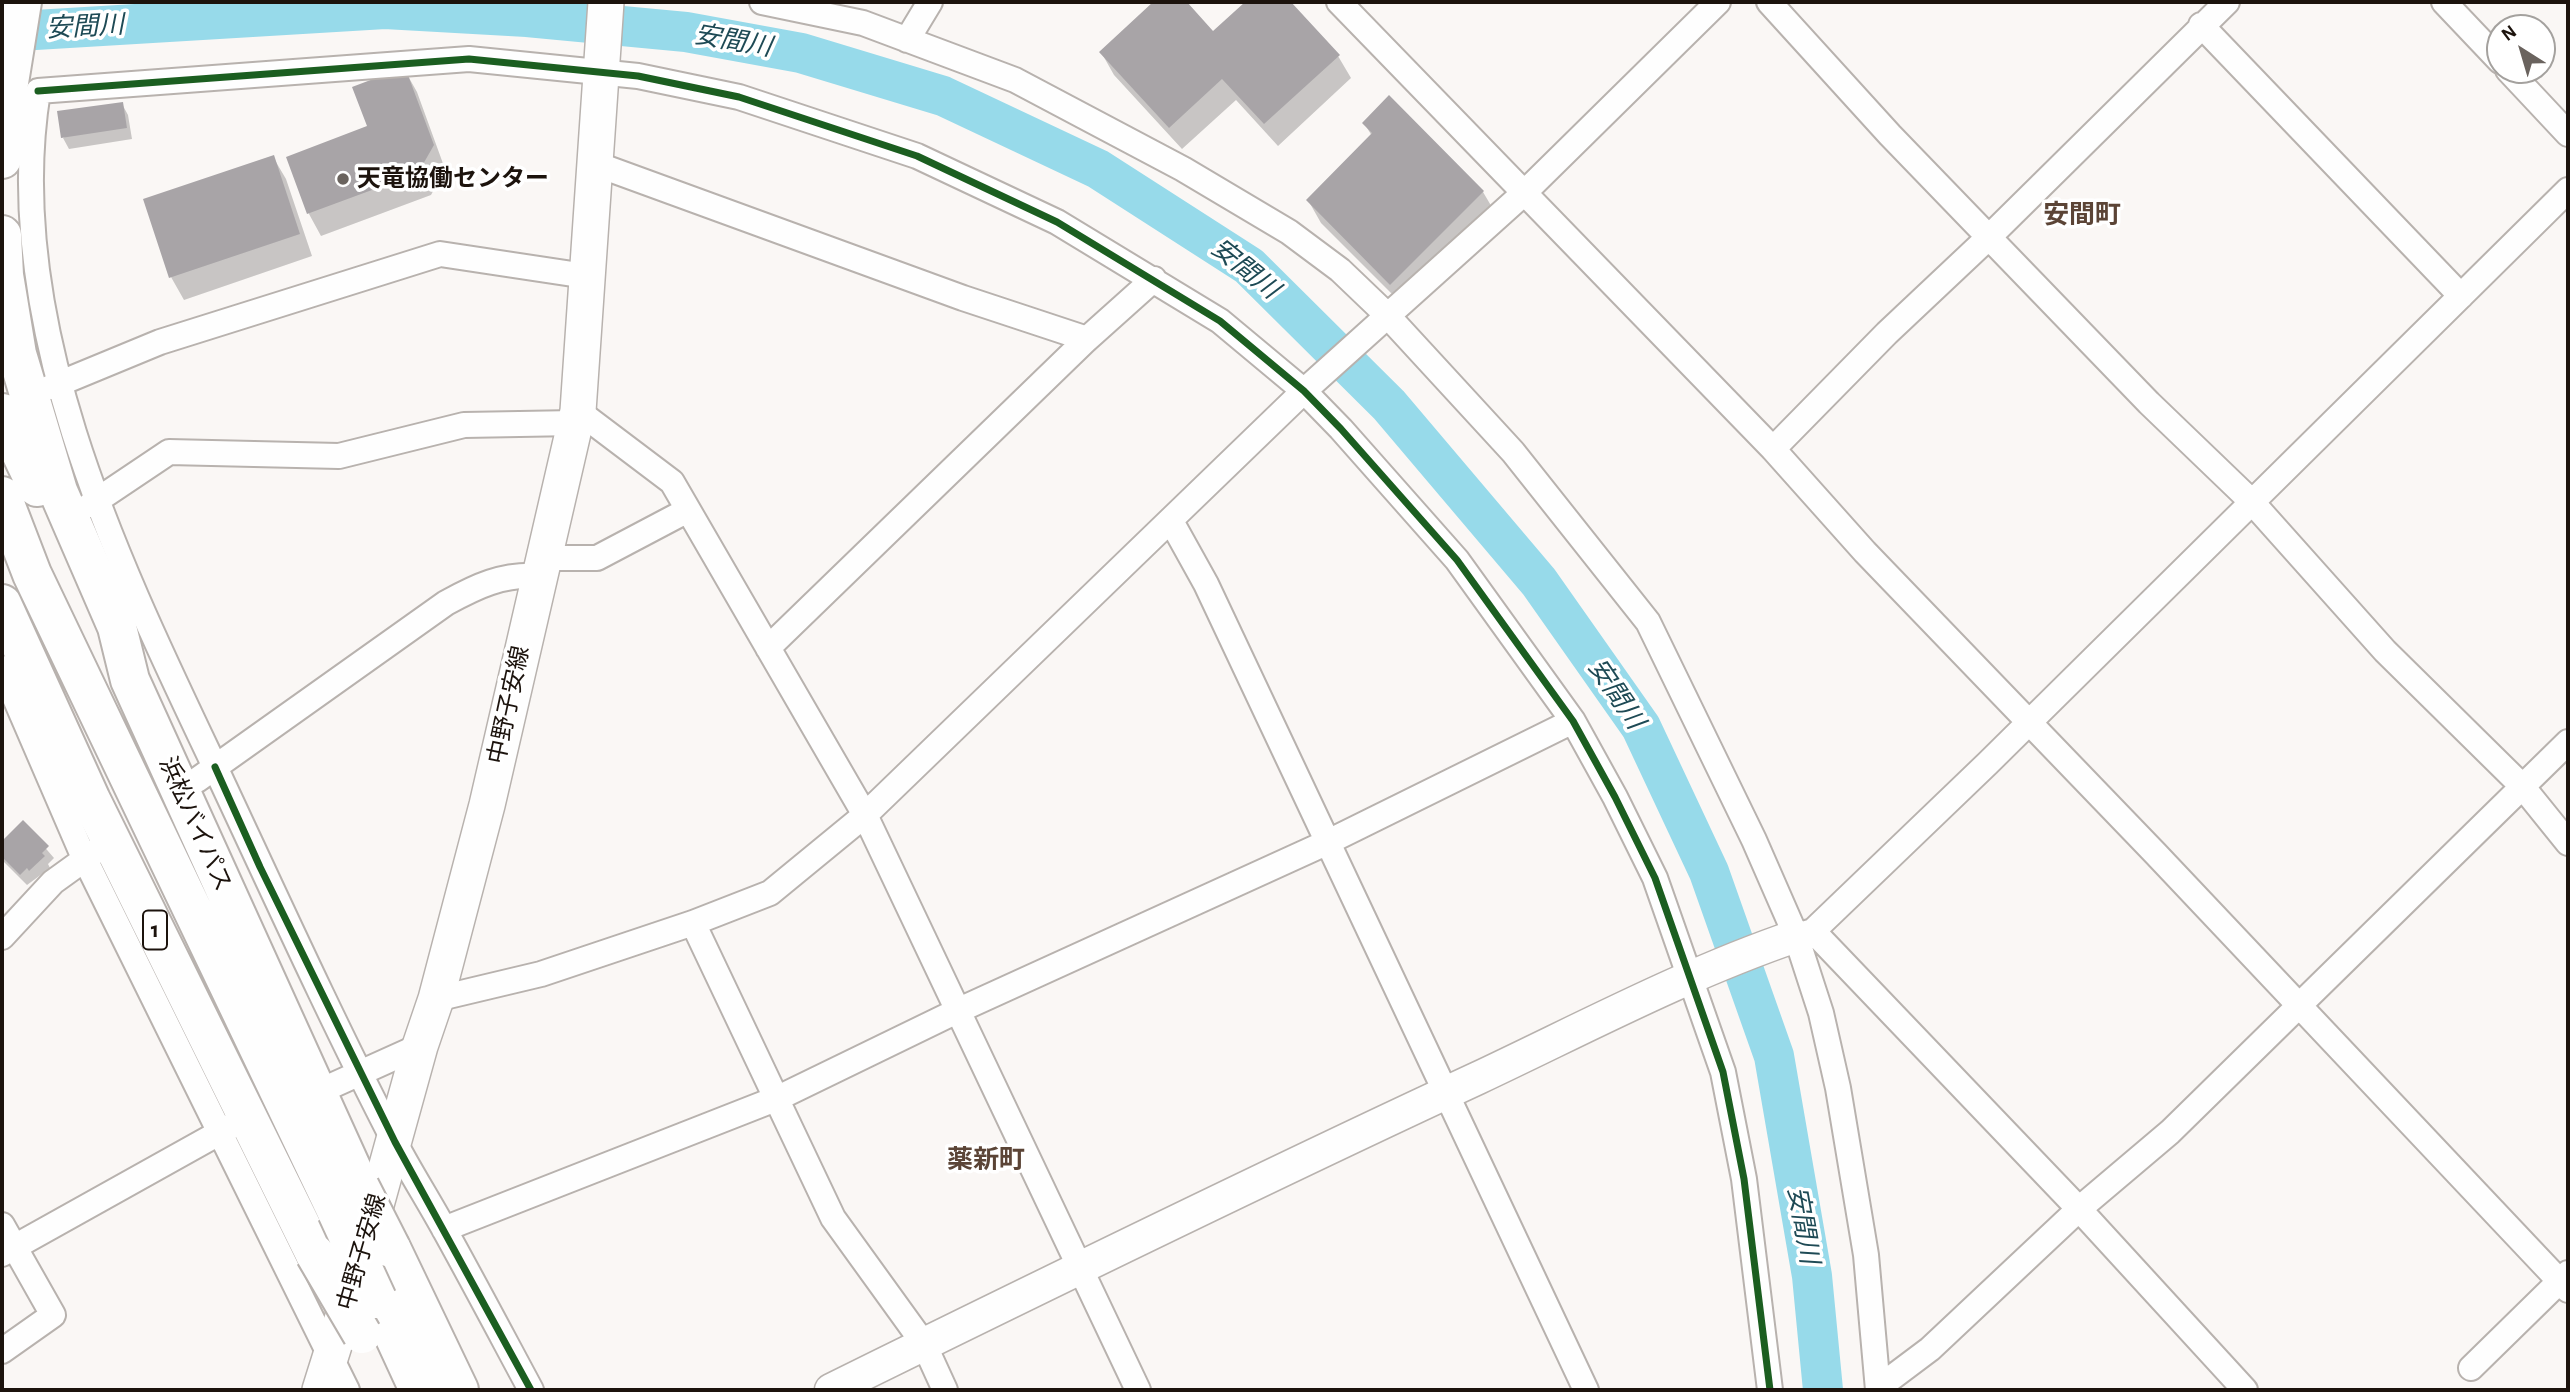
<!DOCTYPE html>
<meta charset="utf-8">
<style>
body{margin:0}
#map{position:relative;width:2570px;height:1392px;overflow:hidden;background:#faf7f5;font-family:"Alegreya Sans",sans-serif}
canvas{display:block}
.frame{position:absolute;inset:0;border:4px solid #1c130d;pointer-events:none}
.north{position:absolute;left:2486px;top:14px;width:70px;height:70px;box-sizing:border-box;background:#fff;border:2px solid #a4a19e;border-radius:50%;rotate:323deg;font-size:19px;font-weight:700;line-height:28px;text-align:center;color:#1c130d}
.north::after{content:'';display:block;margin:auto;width:24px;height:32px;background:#6a635e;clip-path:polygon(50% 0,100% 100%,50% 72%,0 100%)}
</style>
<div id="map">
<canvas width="2570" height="1392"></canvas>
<div class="frame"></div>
<div class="north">N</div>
</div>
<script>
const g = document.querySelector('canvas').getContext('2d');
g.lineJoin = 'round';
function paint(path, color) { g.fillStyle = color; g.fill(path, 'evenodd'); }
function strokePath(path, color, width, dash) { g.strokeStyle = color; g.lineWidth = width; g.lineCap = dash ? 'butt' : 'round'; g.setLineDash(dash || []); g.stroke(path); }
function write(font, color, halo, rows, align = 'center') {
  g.font = font + ' "Alegreya Sans","Noto Sans JP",sans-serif'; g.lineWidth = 7; g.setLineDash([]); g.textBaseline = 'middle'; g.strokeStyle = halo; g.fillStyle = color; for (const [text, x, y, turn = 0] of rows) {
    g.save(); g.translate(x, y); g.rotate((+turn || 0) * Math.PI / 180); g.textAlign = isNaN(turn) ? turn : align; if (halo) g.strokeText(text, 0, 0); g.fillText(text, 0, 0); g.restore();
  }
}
const shadow = new Path2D(`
 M1156,2H1184L1213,33L1248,2H1289L1338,56L1351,78L1278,146L1236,100L1182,149L1114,75L1101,52Z
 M404,69L417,92L445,169L431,195L321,236L309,214L288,158L369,128Z
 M122,104L128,115L132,139L69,149L63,138Z
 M1364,123L1483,192L1496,214L1404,306L1321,223L1308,200L1372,136Z
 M273,157L286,179L312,256L184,300L171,277Z
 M23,822L54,858L48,864L50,868L27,885L2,860V843Z`);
const river = new Path2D(`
 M2,32L385,9L527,17L686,32L801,53L943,96L1098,169L1249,266L1389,405L1539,582L1641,727L1709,872L1774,1056L1812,1276L1823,1390`);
const building = new Path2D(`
 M1153,2H1187L1213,31L1245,2H1291L1340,55L1264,124L1222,79L1169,128L1099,52Z
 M405,67L434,145L418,173L307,214L286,157L367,126L352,87Z
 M1389,95L1484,191L1390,285L1306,200L1372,133L1362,123Z
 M123,102L127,128L61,138L57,111Z
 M274,155L300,234L169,278L143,199Z
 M23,820L49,846L42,853L45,856L29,871L27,868L20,875L2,857V841Z`);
const minor = new Path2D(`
 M762,2L863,23L1015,80L1183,169L1289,232L1340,270L1386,314L1513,452L1648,622L1754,840L1796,936L1821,1013L1838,1088L1866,1255L1878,1390
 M1339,2L1773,449L1887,333L1989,237L2227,2
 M1769,2L1890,135L2149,403L2251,501L2385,651L2522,786L2568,843
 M2444,2L2500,61
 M2201,25L2461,296
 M907,40L930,2
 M2508,70L2568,134
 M593,163L963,298L1087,339
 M51,387L160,342L440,254L586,276
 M578,411L672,482L865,815L1138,1390
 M1773,449L1865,552L2155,853L2568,1290
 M90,505L169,452L339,456L464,425L575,423
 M1171,521L1206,584L1586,1390
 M543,558H597L688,510
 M768,648L1087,339L1154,279
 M2,668L81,851L347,1390
 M197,780L446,603C477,586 502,574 538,576
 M693,923L833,1218L924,1344L945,1390
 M1813,931L2079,1209L2245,1390
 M1796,936L1813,931L1988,763L2568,190
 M2,937L53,882L96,851
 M436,999L541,974L693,923L770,893L865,815L1305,390L1523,194L1718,2
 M329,1087L420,1046
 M2,1225L53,1315L2,1351
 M444,1229L778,1098L957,1011L1328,842L1573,721
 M2,1254L235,1124
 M2471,1368L2568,1273
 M1878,1388L1930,1349L2079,1209L2170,1132L2568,742
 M531,1390C502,1336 473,1281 443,1227C427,1198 409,1170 394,1141C331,1019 274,893 216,769C120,567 0,323 38,91L469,59L638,76L739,97L917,156L1057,222L1220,321L1304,391L1341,429L1457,560L1573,721L1615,797L1655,878L1723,1072L1744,1179L1770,1390`);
const tertiary = new Path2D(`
 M831,1390C1046,1284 1260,1179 1478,1078C1582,1029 1687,973 1796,936`);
const secondary = new Path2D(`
 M369,1230L420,1046L436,999L487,805L578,411L606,2
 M320,1390L352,1288`);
const trunk = new Path2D(`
 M2,159L7,95L22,2
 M2,235L4,275L17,354L58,491L117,627L130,680L360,1187
 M2,413L37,487
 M2,496L32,574L337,1212
 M2,604L91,800L315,1254
 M391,1248L459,1390
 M377,1299L419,1390`);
const trunkBridge = new Path2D(`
 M360,1187L391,1248
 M337,1212L377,1299
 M315,1254L362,1334`);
const cycleway = new Path2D(`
 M38,91L469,59L638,76L739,97L917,156L1057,222L1220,321L1304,391L1341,429L1457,560L1573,721L1615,797L1655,878L1723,1072L1744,1179L1770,1390
 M215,767L260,867L395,1142L531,1390`);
const markers = [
 [343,179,7,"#6a635e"]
];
const shields = [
 [155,930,24]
];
const shieldNames = [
 ["1",155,930]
];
const poiNames = [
 ["天竜協働センター",357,179]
];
const streetNames = [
 ["中野子安線",509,705,-78],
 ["浜松バイパス",195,824,66],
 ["中野子安線",362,1252,-74]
];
const waterNames = [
 ["安間川",85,27,-3],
 ["安間川",733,41,10],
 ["安間川",1245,269,39],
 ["安間川",1616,694,56],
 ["安間川",1803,1225,80]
];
const neighbourhoodNames = [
 ["安間町",2082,215],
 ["薬新町",986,1160]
];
paint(shadow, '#0003');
strokePath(river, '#97daea', 40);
paint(building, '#a8a4a7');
strokePath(minor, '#b8b2ae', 28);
strokePath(tertiary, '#b8b2ae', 35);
strokePath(secondary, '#b8b2ae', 38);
strokePath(trunk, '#b8b2ae', 42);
strokePath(minor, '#fefefe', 24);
strokePath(tertiary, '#fefefe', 32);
strokePath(secondary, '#fefefe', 35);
strokePath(trunk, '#fefefe', 38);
strokePath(trunkBridge, '#b8b2ae', 42, []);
strokePath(trunkBridge, '#fefefe', 38);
strokePath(cycleway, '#1b5e20', 7);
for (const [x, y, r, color] of markers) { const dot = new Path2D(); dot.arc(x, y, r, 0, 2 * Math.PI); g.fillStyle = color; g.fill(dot); strokePath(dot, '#fff', 2.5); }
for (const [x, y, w] of shields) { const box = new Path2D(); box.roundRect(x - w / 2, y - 19.5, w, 39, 5); g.fillStyle = '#fff'; g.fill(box); strokePath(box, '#1c130d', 2); }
write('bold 23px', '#1c130d', null, shieldNames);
write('bold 24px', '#1c130d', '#fff', poiNames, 'left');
write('24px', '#1c130d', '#fff', streetNames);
write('italic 26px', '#1e4a55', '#fff', waterNames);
write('bold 26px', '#5b4436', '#fff', neighbourhoodNames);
</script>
